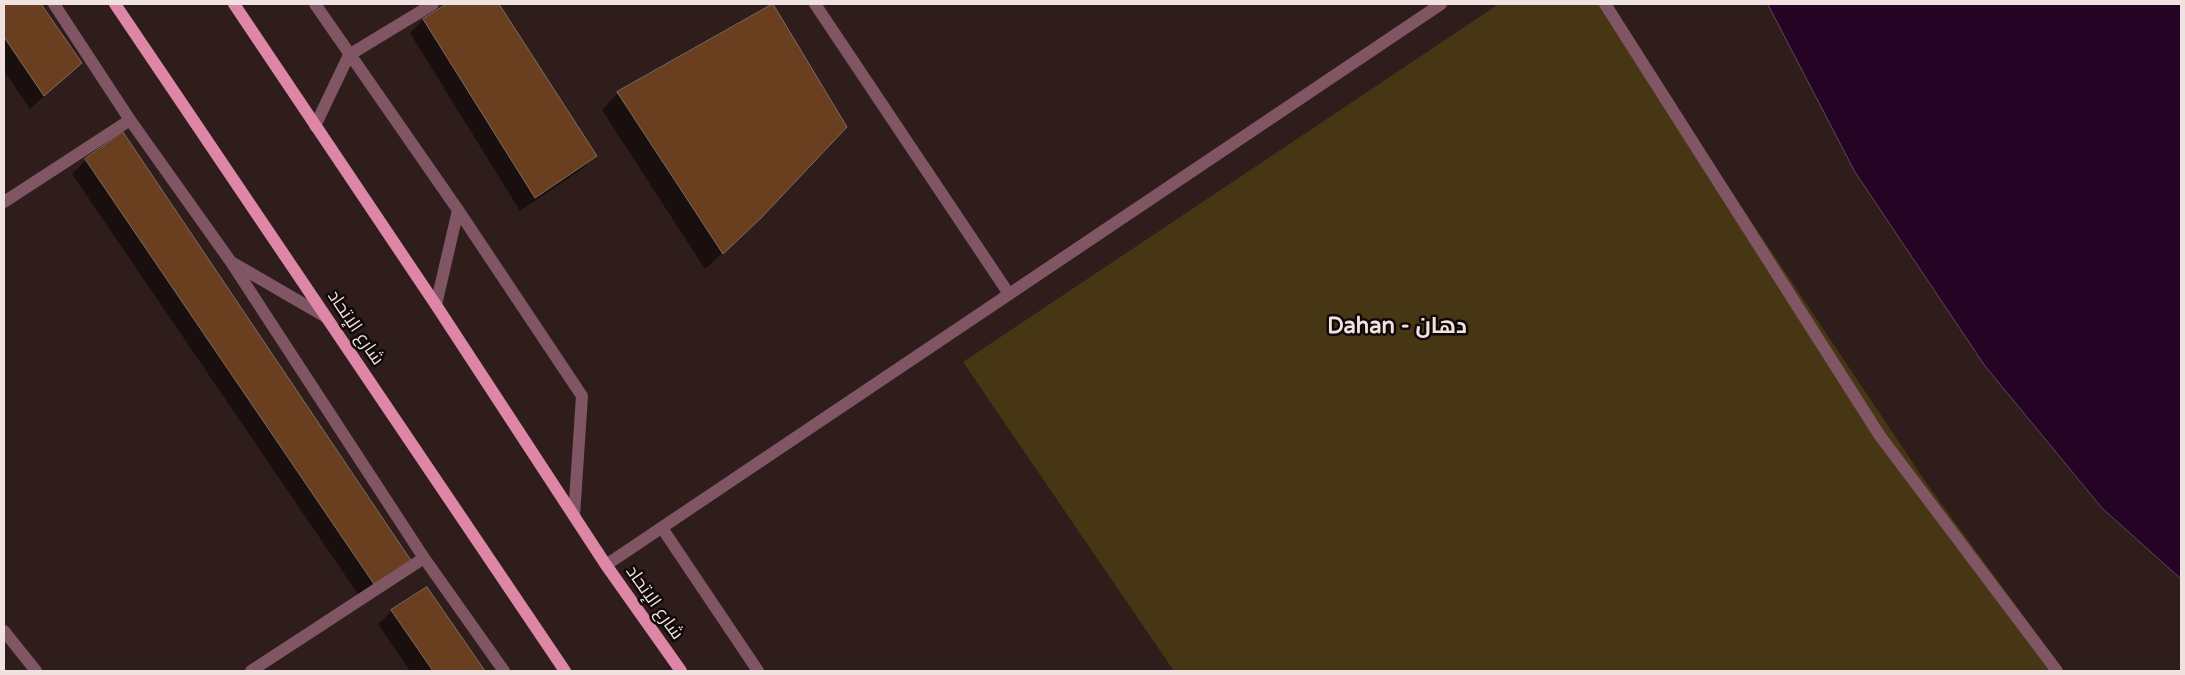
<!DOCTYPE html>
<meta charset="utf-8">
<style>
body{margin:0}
#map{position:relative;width:2185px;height:675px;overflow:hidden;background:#2f1d1b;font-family:"Varela Round",sans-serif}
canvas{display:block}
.frame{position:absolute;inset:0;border:5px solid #efe2e1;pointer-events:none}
</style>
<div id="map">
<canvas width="2185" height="675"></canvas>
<div class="frame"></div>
</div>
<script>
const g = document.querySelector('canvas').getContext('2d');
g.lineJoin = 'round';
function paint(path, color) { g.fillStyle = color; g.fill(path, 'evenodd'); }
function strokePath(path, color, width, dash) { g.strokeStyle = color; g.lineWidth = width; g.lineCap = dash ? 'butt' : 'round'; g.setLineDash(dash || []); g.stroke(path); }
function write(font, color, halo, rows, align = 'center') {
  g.font = font + ' "Varela Round",Cairo,sans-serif'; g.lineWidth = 5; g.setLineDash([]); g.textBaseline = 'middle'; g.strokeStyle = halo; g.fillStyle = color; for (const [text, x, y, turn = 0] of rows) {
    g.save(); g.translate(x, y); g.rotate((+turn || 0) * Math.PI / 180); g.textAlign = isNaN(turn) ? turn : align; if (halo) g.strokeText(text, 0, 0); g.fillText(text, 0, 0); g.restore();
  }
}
const green = new Path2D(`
 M1499,4H1606L1927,484L2064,671H1174L963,362Z`);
const water = new Path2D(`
 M1768,4H2181V579L2102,508L1985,366L1855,172Z`);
const shadow = new Path2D(`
 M4,4H39L81,63L30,109L4,71Z
 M449,4H497L596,156L582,169L520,211L410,33L423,20Z
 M618,93L743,234L705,269L602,110Z
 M86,160L411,561L360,597L72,174Z
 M426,589L484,671H410L378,624L392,611Z`);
const building = new Path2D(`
 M4,4H41L82,63L44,96L4,37Z
 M447,4H499L597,156L535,198L423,19Z
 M773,4L847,127L761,218L723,254L617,92Z
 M123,132L412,562L374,584L85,159Z
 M427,587L485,671H433L391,610Z`);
const minor = new Path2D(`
 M54,4L130,120L231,262L424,558L504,671
 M315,4L458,210L582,396L574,516
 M815,4L1009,294
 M1605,4L1880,436L2057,671
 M315,126L349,55L433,4
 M4,202L130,120
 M233,263L326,317
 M436,305L458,210
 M662,528L758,671
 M606,565L1441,4
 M4,631L36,671
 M251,671L424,558`);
const major = new Path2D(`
 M115,4L565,671
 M234,4L436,305L606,565L681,671`);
const streetNames = [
 ["شارع الإتحاد",355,328,56],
 ["شارع الإتحاد",654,603,55]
];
const districtNames = [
 ["Dahan - دهان",1397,327]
];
paint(green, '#473614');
paint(water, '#240324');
strokePath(water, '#61465d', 1);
paint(shadow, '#0007');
paint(building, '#6a3f20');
strokePath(building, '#7f6c61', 1);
strokePath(minor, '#805564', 12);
strokePath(major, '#de86a6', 12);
write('18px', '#efe2e1', '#110908', streetNames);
write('bold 22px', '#efe2e1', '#110908', districtNames);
</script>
